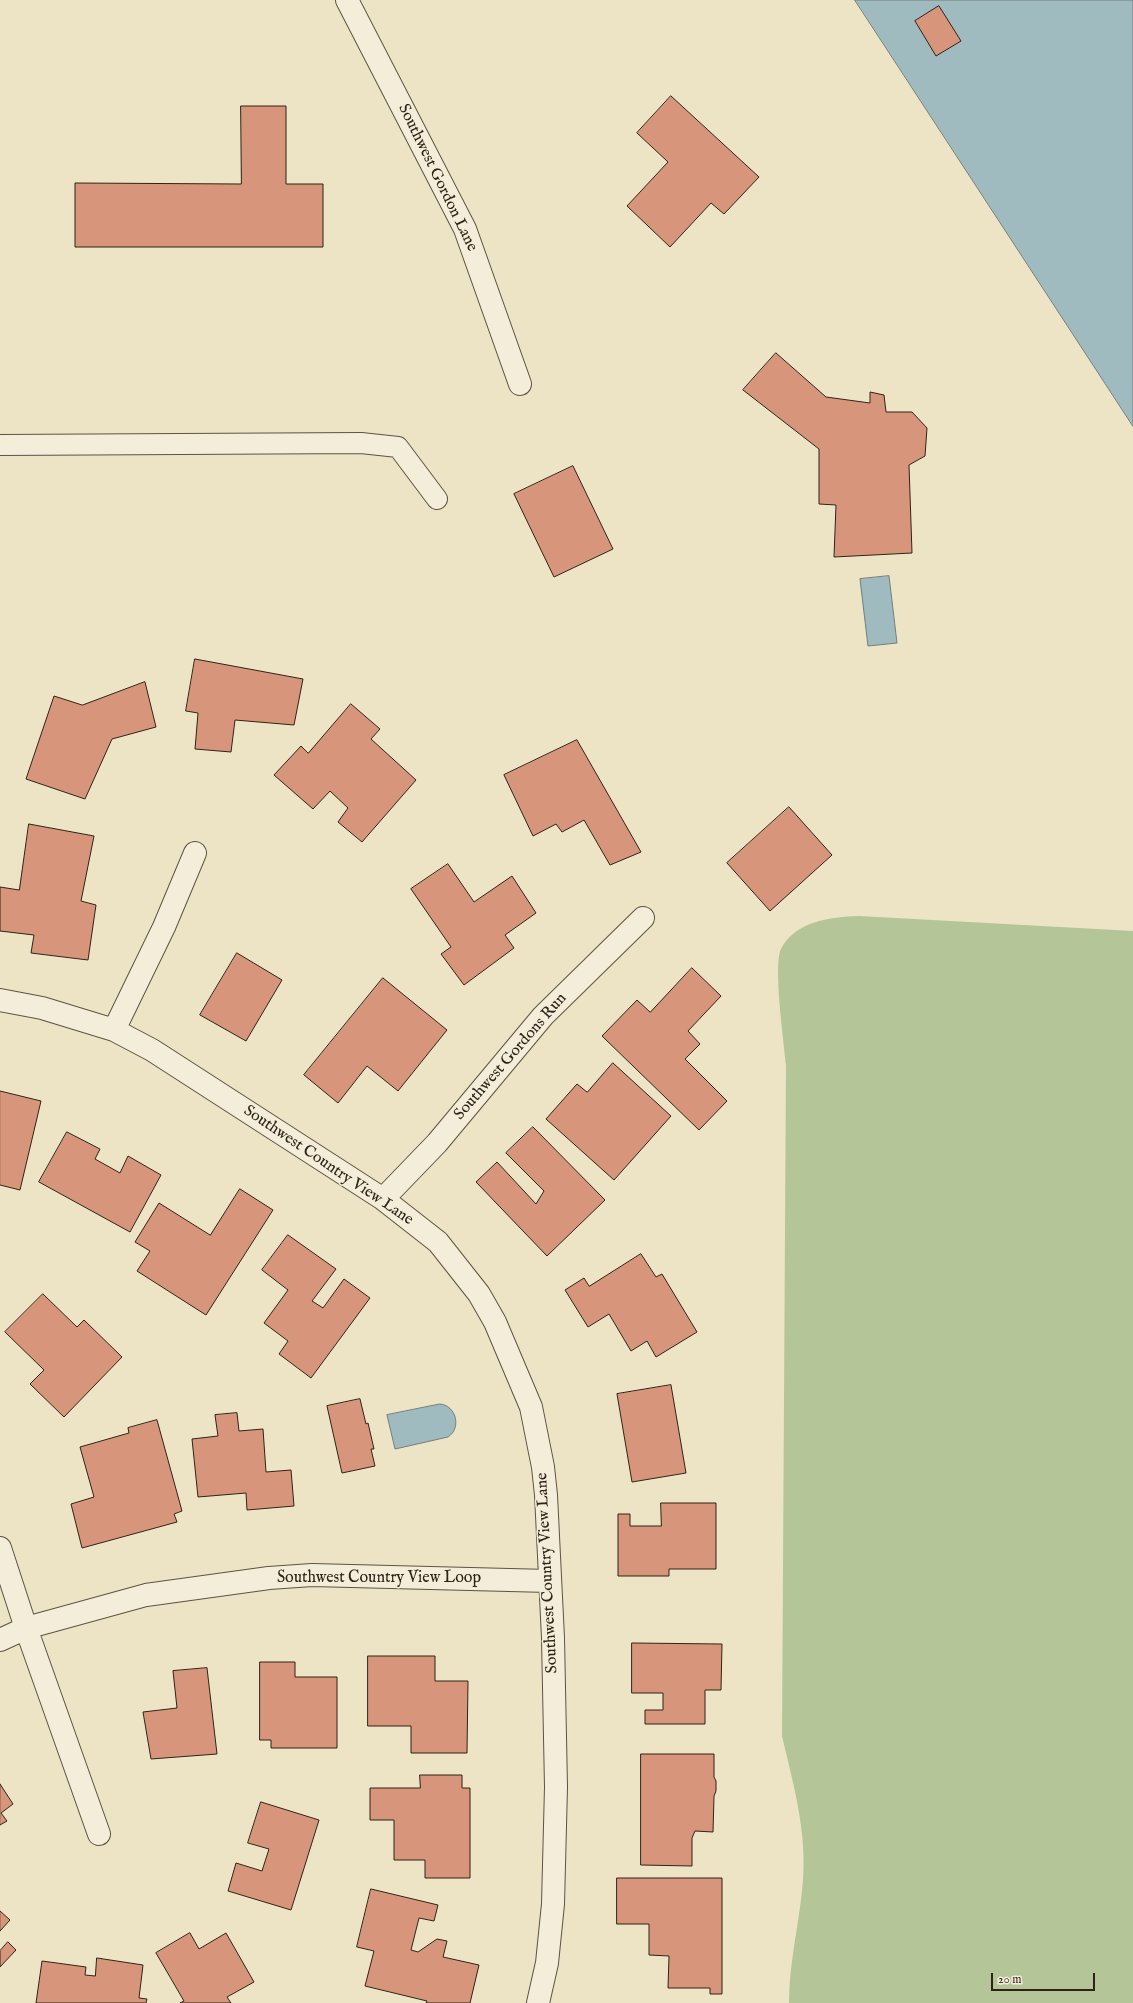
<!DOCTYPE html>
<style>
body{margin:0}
#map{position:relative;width:1133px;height:2003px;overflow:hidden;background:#ece4c5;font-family:"IM FELL English",serif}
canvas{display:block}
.scale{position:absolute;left:991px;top:1973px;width:104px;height:18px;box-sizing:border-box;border:2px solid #2e2317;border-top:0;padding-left:5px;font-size:12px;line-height:14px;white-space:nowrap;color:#2e2317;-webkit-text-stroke:3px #f3edd9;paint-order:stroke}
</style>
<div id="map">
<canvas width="1133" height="2003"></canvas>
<div class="scale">20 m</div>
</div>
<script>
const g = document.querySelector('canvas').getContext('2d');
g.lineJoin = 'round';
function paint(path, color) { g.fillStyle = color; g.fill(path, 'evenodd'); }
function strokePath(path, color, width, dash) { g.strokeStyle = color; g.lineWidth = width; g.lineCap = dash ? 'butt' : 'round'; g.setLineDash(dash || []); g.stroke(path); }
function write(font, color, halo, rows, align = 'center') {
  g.font = font + ' "IM FELL English",serif'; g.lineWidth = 3; g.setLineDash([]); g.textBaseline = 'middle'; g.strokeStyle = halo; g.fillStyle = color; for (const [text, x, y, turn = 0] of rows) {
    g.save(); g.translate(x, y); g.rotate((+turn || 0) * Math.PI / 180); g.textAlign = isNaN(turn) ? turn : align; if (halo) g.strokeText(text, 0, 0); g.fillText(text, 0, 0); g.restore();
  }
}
const green = new Path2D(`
 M859,916L1133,931V2003H789C789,1961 800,1921 803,1880C807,1831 793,1783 782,1736L786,1064C784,1044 773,964 781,949C795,921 831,917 859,916Z`);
const water = new Path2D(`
 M855,0H1133V426Z
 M889,576L897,643L868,646L860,579Z
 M440,1404C456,1405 462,1428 448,1437L395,1449L387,1415Z`);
const building = new Path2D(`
 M939,6L961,41L936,56L915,21Z
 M671,96L759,177L724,214L711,203L670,247L627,206L668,162L637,133Z
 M241,106H286V184H323V247H75V183L241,184Z
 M776,353L826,397L870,403V392L884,395L886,412H912L927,428L925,456L909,465L912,553L834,557L836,505L819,504V449L743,390Z
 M573,466L613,549L554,577L514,494Z
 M195,659L303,679L294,725L235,720L231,752L195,749L198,713L186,711Z
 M145,682L156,727L112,739L85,799L26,779L54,696L82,705Z
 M351,704L380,729L371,739L416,780L362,842L338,822L348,808L330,791L313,809L274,775L301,746L308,753Z
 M577,740L641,852L610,865L584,820L562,832L556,824L533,836L504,775Z
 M789,807L832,855L770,911L727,863Z
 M29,824L94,836L81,901L96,905L88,960L31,953L34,935L0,931V887L19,890Z
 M448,864L474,902L512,876L536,913L505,935L514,948L464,985L441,954L451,947L411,889Z
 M237,953L282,980L246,1041L200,1015Z
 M692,968L721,996L688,1031L700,1044L685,1059L727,1101L699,1130L602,1036L637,1000L650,1012Z
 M383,978L447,1030L398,1091L367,1066L338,1103L304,1075Z
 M613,1063L671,1116L614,1180L546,1119L577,1084L587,1092Z
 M0,1091L41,1101L20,1190L0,1185Z
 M533,1127L605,1200L547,1256L476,1182L497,1162L536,1204L544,1191L506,1153Z
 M67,1132L100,1149L95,1159L120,1173L128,1156L161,1175L130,1232L39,1182Z
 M240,1189L273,1210L206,1315L137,1271L150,1251L135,1242L159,1203L210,1235Z
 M288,1235L336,1269L312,1301L323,1308L344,1279L370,1298L311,1378L279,1354L288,1341L264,1323L288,1290L262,1270Z
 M641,1254L656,1277L662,1274L697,1332L656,1357L647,1341L631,1351L609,1314L588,1327L565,1290L584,1278L589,1286Z
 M43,1294L77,1327L84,1320L122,1357L64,1417L30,1384L44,1370L5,1332Z
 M671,1385L686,1473L632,1482L617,1394Z
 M360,1399L366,1424L368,1423L374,1449H371L375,1466L342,1473L327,1406Z
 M237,1413L239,1431L263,1429L266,1472L291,1470L294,1506L247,1510L246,1493L198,1497L192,1439L218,1436L215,1415Z
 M157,1420L182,1511L174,1514L177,1522L82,1548L71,1504L94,1497L80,1447L129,1433L128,1428Z
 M661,1503H716V1569H669V1576H618V1514H630V1526H661Z
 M632,1643L722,1644L721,1690H705V1724H645V1710H663V1693H632Z
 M368,1656H435V1681H468L467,1753H411V1726H368Z
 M260,1662H295V1677H337V1748H271V1740H260Z
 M207,1668L217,1754L151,1759L143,1712L177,1708L173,1671Z
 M641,1754H714V1777L716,1781V1791L714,1796L713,1832L695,1831L692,1838V1866L641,1865Z
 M420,1775H462V1788H470V1878H425V1860H394V1820H370V1788H420Z
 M0,1784L13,1804L1,1813L7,1821L0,1825Z
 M261,1802L319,1820L291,1910L228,1891L236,1863L262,1871L269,1849L248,1843Z
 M617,1878H722V1994H710V1988H668L669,1956L649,1955V1924H617Z
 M371,1889L438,1905L434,1921L419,1918L411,1950L418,1952L437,1939L447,1941L443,1957L479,1965L470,2003H426L427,2001L365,1986L374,1951L357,1947Z
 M0,1911L10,1920L0,1931Z
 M190,1933L199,1949L226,1933L254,1982L227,1997L231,2003H180L184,2001L156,1953Z
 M8,1942L16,1950L0,1967V1951Z
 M97,1958L143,1965L139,1998L147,1999L146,2003H36L42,1961L86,1967L85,1975L95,1976Z`);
const service = new Path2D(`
 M0,445L361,443L398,447L437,499`);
const minor = new Path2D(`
 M347,0L465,229L520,384
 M0,1000L42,1008L114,1030L152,1050L383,1199L438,1242L479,1294L495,1322L531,1407L543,1467L546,1495L553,1638L556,1787L553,1904L547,1963L538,2003
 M114,1030L164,927L195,853
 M383,1199L437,1143L543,1016L643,918
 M0,1548L26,1628L99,1834
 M0,1640L26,1628L146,1595L269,1578L312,1575L549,1581`);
const streetNames = [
 ["Southwest Gordon Lane",437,178,64],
 ["Southwest Gordons Run",511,1057,-49],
 ["Southwest Country View Lane",328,1166,34],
 ["Southwest Country View Lane",548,1573,-93],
 ["Southwest Country View Loop",379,1579]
];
paint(green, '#b4c597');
paint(water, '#9fbbc0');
strokePath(water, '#727e7c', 1);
paint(building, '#d7967b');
strokePath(building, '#2e2317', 1);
strokePath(service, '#5e5342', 22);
strokePath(minor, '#5e5342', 24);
strokePath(service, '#f3edd9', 20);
strokePath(minor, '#f3edd9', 22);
write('16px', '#2e2317', '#f3edd9', streetNames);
</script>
